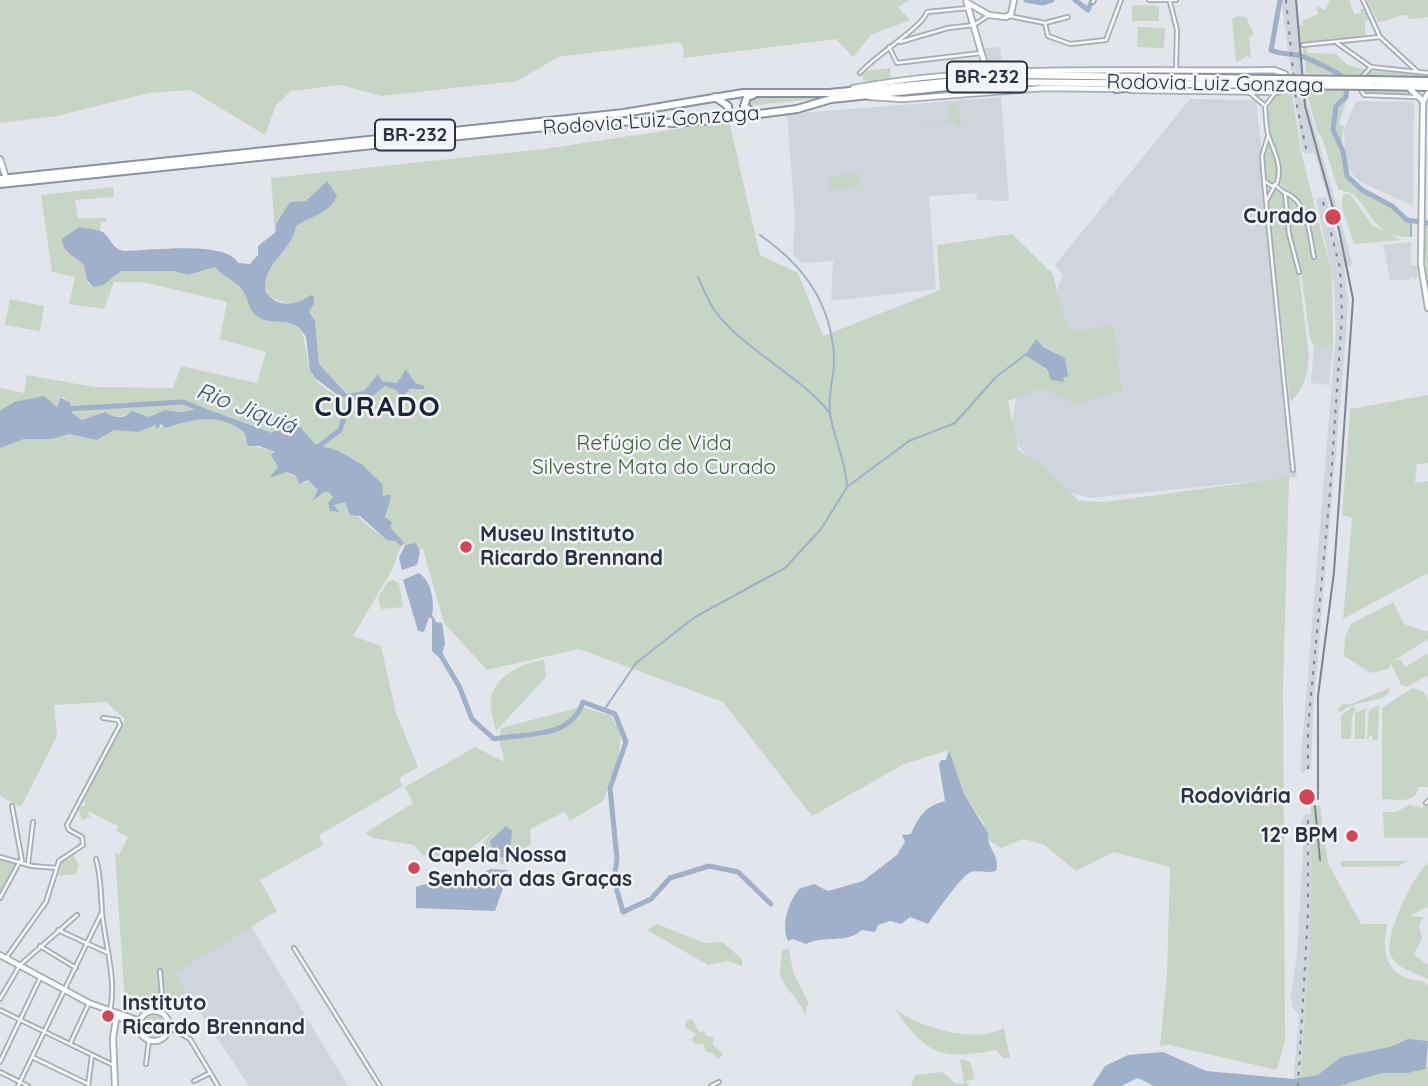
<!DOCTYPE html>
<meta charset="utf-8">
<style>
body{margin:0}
canvas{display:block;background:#e2e5eb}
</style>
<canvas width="1428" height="1086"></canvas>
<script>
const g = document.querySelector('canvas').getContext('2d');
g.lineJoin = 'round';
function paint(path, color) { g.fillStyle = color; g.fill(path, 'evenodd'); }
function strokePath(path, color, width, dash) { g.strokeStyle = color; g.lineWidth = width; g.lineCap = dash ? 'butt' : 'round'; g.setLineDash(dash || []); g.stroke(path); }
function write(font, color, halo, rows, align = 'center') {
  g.font = font + ' Quicksand,sans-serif'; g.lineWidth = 5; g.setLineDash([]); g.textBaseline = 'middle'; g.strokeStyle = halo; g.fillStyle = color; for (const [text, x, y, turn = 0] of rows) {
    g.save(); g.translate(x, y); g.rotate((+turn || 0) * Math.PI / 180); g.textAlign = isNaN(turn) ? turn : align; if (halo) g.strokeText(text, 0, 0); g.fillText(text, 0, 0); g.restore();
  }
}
const built = new Path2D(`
 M1281,0H1297L1305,94L1353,265L1344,267L1348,299L1346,336L1313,712L1311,769L1304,770V773H1301V758L1336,332L1334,284L1316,199L1325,197L1327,201L1338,241L1341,240L1314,152L1305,154L1302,150Z
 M1000,47L1003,66L993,67L987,62L983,48Z
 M1001,97L1009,201L977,200L976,193L929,196L936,289L831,301L833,261L802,263L793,255L795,217L787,114Z
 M1190,99L1256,100L1297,477L1089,498L1055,488L1010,436L1017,393L1063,275L1055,265Z
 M1356,101L1414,102L1413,206L1359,181L1346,167L1344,130Z
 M1411,242V265H1416L1418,278L1413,279L1412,276L1409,280H1390L1383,245Z
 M1314,345L1333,347L1329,385L1311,383Z
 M1305,814H1311L1310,944L1299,1086H1293L1299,1015L1292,1007L1291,993L1297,955L1304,832L1301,824Z
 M251,926L348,1086H249L174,973Z`);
const green = new Path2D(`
 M0,0H909L898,7L910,20L871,35L853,57L836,39L683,58L684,50L680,42L558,57L517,81L381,96L341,85L291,91L276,105L265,135L191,90L149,93L57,116L0,123Z
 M1330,0H1349L1354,14L1361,13L1360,9L1366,8L1373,20L1365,21V37L1302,43L1298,26L1303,25V20L1318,14L1316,6L1325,10Z
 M1367,0H1428V17L1408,19V15C1395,15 1390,21 1378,22Z
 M1132,5L1159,6V21H1132Z
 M1238,16L1246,17L1254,34L1249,37L1251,59L1245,54L1246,57L1236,62L1232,19Z
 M1138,27L1165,28L1164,48L1137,47Z
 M1303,47H1307V53L1336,54L1348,65L1369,71L1428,74V78L1306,73Z
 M890,68L891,79L866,82L863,79V71Z
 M1305,86L1351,87L1339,123L1344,126C1334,181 1352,179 1390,205C1399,211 1401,219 1411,221V237C1374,238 1374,214 1354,195C1350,192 1343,191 1338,189L1321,135L1318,134Z
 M1288,87H1291L1301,151L1332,275L1333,347L1314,345L1310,339L1301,272L1290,233L1286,191L1280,183L1281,161L1270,136L1267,105L1275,95L1286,92Z
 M1364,88L1406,89L1419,97L1366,94Z
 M841,94L833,97L747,106L749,99L760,95Z
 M957,105L962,126L956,127L955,122L931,124L930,129H926V124L949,121L948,106Z
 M729,121L760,255L798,273L823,336L940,290L937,245L1012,234L1053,274L1064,319L1072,332L1113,325L1122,391L1075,404L1042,388L1008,401L1018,450L1042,465L1079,501L1105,502L1289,477L1283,688L1285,1040L1277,1070L1169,1045L1160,1046L1167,975L1170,867L1114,852L1076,871L1043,844L1023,839L1001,848L987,839L983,822L964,794L949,750L904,764L812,816L723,702L579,649L487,670L444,623L423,549L419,550L416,543L405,545L389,532L391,521L385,517L391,498L389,494L383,496C384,476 355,459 339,451C331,448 319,449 313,442C305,434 299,427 289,420L272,433L204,408L181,412L165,410L149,417L129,414L117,417L102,412L96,417L82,420L72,413L70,402L60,395L57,407L44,397L14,402L0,411V388L24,393L27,375L94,387L173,388L181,366L257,383L266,352L220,339L227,302L143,282H114L104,309L69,304L75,277L52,272L41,195L113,187L114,197L75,200L78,218H107V222H101L100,231L79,227L67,237L69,252L84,265L88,284L93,287L121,271H174L189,275L215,267C222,277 233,279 241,288C249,297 249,315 263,319C276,323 289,320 301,328C305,341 306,355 310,369C315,390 346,400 363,403L385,386L396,390L402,398L405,392L423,385L415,383L408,372L397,384L382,381L378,375L364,391L348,394L319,364L315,321L304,300L289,306L268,295L263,281L288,241L275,234L271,178L544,149ZM1036,340L1065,358L1068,371L1063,382L1056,381L1031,356L1029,351Z
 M1270,140L1275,151L1278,176L1271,184L1267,180L1264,157Z
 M859,173L860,187L830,190L829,176Z
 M1275,188L1284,194L1288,235L1299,274L1309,357C1308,373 1303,392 1290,402L1268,201Z
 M1343,194H1350L1372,225L1401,240L1354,244L1342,208Z
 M1423,221H1428V295Z
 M10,299L44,306L40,331L5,325Z
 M1428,395V463L1417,464L1415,483L1428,481V573L1343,619L1352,518L1342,515L1350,409Z
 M199,418C218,418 233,420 245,434L244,438L254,446L275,452L278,467L274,475L287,472L295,476L299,484L309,481L318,491L313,502L324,492H329L333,497L328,500L331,511L337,513L334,505L340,501L345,502C353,512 366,525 376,532C385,538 394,539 402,545L391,572L353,636L381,646L396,713L418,767L399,778L403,786L319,835L323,845L260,880L277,911L175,973L187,993L170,1003L168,999L161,998L156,1007L135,995L125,1004L115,853L119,855L128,837L116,831L118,826L88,811L90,817L82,820L78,808L86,805L84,800L125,719L106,702L54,705L57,736L21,807L0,796V448L24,439L69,434L97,440L115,430H135L155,425L165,428Z
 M394,580L399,584L403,607L381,609L378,598L388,581Z
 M1393,602L1404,624L1428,632V639L1392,662L1400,659L1405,667L1428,653V675L1407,687L1401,685L1391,663L1388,669L1371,673L1344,656L1345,637L1351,624Z
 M544,660L546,677L496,731C494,721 489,706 491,697C497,674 523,663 544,660Z
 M1389,688V693C1375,704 1355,700 1341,712L1337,710L1343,703L1349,705Z
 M1412,688L1423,691L1428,699V787H1419C1414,805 1397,799 1382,799V708Z
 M1379,705L1378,740H1373L1371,734L1367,740L1369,710Z
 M1353,706L1356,709L1352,716L1351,739H1341V716Z
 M581,707L610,715L621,733L618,759L603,801L570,821L565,812L530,829L531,843L512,863L501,864L488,860L483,842L495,830L454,861L423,855L414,845L373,838L365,833L413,803L405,787L475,747L505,762L500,744L501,728Z
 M1369,707L1365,711V739H1355V713Z
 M1428,804V838H1384L1383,812H1396L1409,805L1422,808Z
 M1311,806H1320L1328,863L1361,924H1387C1383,945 1383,968 1406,978C1414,981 1421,979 1428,985V1041L1403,1040L1389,1047L1341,1057L1318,1075L1300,1078L1310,944Z
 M72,854L79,865L76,874L58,876L63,860L71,858Z
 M0,855L16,859L18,863L0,896Z
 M1342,861H1409L1398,866L1343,867L1340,864Z
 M1428,863V906L1410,916L1424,917L1419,925L1422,938L1414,955L1428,965V979C1415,973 1398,969 1391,956C1382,939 1414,874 1428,863Z
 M657,924L705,943L722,942L742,959V966L728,961L708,965L647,930Z
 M789,949L793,972L808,1002L805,1016C801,998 782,989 780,972C780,966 782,957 782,950Z
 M895,1009C920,1028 975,1044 1004,1028L1010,1058H1003L996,1050C942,1060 927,1056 895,1009Z
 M141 1026a13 13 0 1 1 26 0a13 13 0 1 1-26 0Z
 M692,1019L699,1032L705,1031L706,1036L713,1037V1045L723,1054L718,1059L713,1053L706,1052L703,1044H695L691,1040L696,1034L685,1027L687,1020Z
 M960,1059L970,1062L975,1079L966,1081L969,1086H911L915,1075L943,1072L956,1084L964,1083Z
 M1428,1067V1086H1339L1382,1073L1416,1072Z`);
const water = new Path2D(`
 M327,181L337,196C331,212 310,217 296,226C293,250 260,266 266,292C279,309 295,306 311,295L314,297V304L309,311L315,321L319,364L347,394L364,391L378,374L382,381L397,383L406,369L415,383L423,385L425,389H410L402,398L396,390L385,386L364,403L339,396L315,378L310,370L306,337L300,328C289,320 278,323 265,320C247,316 250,297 240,287C232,279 222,276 215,267L188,275L174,271H121L103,285L93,287L87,280L84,265C75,256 63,253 62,239L79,227C86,228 94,229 101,231C111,236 112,251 125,251C150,251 226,240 238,263L250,264L258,255V246L276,232V224L290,202L306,201Z
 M1036,339L1043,347L1065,358L1068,376L1063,378L1064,382L1051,380L1047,369L1025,355Z
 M62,392L61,398L70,402L72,413L82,420L105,412C114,418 124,420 132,411L149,417L165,410L181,412L204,408L272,433L289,420L301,428L315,444L339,451L363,465L382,484L383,496L389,494L391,498L385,517L392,522L389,532L402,542L387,540L360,516L350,515L345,502L334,505L339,512L330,511L328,502L333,497L329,492H324L312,502L318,490L308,480L299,484L295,475L287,472L269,478L278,467L271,455L275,452L259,446H248L244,432C218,412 195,419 165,428L161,424L157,429L155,425L138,432L114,430L97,440L69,434L51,439H24L0,448V411L14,402L44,396L57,407Z
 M416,543L420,552L417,565L402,570L399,558L405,545Z
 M419,573C431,581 435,601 432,615L436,622L442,623L445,643L441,659L432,651V619L429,617L424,632L418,631L403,580Z
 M949,750L964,794L988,833C986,848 1001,856 996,871C986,874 977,869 969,873C962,876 933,916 928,924L910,917L901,924L890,921L878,925L875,932L862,930C847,944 823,935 806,944L793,939L788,941C781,925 788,903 799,889L814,884L828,891L863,881L897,855L905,842L902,835L911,834C920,815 924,807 945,801L939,765L941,760H946Z
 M506,826L512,831L511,843L503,858L493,855L490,841Z
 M490,869L507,870L508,874L495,911L416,908V887C437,879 475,881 490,869Z
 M1408,1039L1428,1041L1426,1069L1408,1073H1382L1339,1086H1154L1138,1078L1121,1086H1092L1105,1066L1128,1055L1163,1052L1206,1071L1293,1079L1318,1075L1341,1057L1389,1047Z`);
const stream = new Path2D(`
 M760,235C803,265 830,301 834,355C836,373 827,391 830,414C834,439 846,461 847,487
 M1411,236V221
 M698,277C703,288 708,301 715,311C745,351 797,373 829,412
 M604,710L636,663L695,617L785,568L821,529L847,487L909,441L955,423L996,377L1025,355`);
const river = new Path2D(`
 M1026,0L1042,3L1052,0
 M1075,0L1088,10L1092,0
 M1280,0L1271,50C1281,55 1288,53 1298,55C1306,57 1342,74 1347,80L1346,97L1336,106L1333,130L1343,151L1347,176L1362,190L1392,206L1407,220L1428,223
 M66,409L183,402L205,411
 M318,447L340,430L350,400
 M384,525L401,543
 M440,654L459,686L472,719L494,739L500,738
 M502,738C533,733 571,737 583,702L615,714L626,742L610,788L617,859L614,880L623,912L651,899L670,878L709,866L738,872L771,904`);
const street = new Path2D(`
 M1149,0H1176
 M1363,0L1380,37L1418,72
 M1093,2L1094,0
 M1170,2L1177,30L1176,71
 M1009,16L1045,23L1068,17
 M1045,23L1048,36L1070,44L1106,40L1121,0
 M900,42L948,28L974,25L989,15
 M1337,43L1371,67L1428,73
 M1303,45L1380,37
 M889,47L897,63L981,53
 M860,73C874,56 923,27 927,12L968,8
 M1362,77L1371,67
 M1359,87L1364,95L1416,97
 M1250,93L1265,106
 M1268,136L1262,156L1264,181L1272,186L1277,183C1283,164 1273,151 1268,134C1266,126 1266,115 1265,106L1275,93
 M1264,181L1293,470
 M1286,193C1309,203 1309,234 1314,257
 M1267,200L1275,185L1285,193L1289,234L1299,272
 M1426,803L1428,801
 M12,806L22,861
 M0,857L32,866L57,868
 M96,859C101,877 101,894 102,913C105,944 117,980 110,1011
 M28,864L33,822
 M0,898L20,861
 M58,930L108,953
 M40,946L76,968
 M294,948L380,1086
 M6,958L46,902L59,861L83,845L82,837L69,830L67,825L120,725L118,720L103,718
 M160,971L162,995L160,1011
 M0,999L20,965L77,915
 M0,1010L113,1065
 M170,1028L190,1039L218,1086
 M70,1044L89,1003
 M32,1057L88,1084
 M0,1062L40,978
 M146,1064L149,1040
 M0,1072L28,1086
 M194,1081L210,1073
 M18,1086L102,912
 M88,1086L92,1055
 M711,1086L719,1082`);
const secondary = new Path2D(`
 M966,0L987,72
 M968,3L989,15L1006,17L1011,14L1014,0
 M853,88C992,62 1134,73 1274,70L1285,74L1284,89L1277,92L1130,90
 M1409,88L1423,101
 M1428,93L1423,102L1421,265L1428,308
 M869,97L903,99L1044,88L1118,89
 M0,159L6,178
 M0,955L89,1003L140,1021
 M139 1026a15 15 0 1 1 30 0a15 15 0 1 1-30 0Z
 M119,1017L139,1027
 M115,1086L113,1038L117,1013`);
const highway = new Path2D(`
 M1371,80L1428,81
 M1371,86L1428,87
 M1116,89L1142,86
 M753,95L747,97L744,106L755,114
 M715,97L728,106V112L723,118
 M0,179L624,113L743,93H829L1020,75L1272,79
 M0,184L603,121L677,123L721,119L797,109L831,99L996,82L1273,85`);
const tram = new Path2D(`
 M1296,0L1305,106L1339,230L1353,299L1334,572L1318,696V799
 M1315,806L1320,860`);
const rail = new Path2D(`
 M1286,0L1296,101L1307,153
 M1308,769V728L1330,492L1342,315L1340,268L1322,198
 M1298,1086L1308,913V814`);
const highwayBridge = new Path2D(`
 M1272,79L1371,80
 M1273,85L1371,86`);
const markers = [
 [1333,217,9,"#cf4854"],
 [466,547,7,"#cf4854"],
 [1307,797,9,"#cf4854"],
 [1352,836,7,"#cf4854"],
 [414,868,7,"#cf4854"],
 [108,1016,7,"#cf4854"]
];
const shields = [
 [987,77,80],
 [415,135,80]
];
const shieldNames = [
 ["BR-232",987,77],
 ["BR-232",415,135]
];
const streetNames = [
 ["Rodovia Luiz Gonzaga",1215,84,1],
 ["Rodovia Luiz Gonzaga",651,121,-4]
];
const poiNames = [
 ["Curado",1317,217],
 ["Museu Instituto",480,535,"left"],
 ["Ricardo Brennand",480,559,"left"],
 ["Rodoviária",1291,797],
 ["12º BPM",1338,836],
 ["Capela Nossa",428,856,"left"],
 ["Senhora das Graças",428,880,"left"],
 ["Instituto",122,1004,"left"],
 ["Ricardo Brennand",122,1028,"left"]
];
const parkNames = [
 ["Refúgio de Vida",654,444],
 ["Silvestre Mata do Curado",654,468]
];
const waterNames = [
 ["Rio Jiquiá",246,409,21]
];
const districtNames = [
 ["CURADO",378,408]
];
paint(built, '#d0d4dd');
paint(green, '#c7d5c4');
paint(water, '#9eb0ca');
strokePath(stream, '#9eb0ca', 2);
strokePath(river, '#9eb0ca', 5);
strokePath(street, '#a7acb5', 6);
strokePath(secondary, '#a7acb5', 8);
strokePath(highway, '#8a91a1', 10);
strokePath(street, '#f5f6f9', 2.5);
strokePath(secondary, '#fff', 4.5);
strokePath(highway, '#fff', 6);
strokePath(tram, '#7c8394', 2);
strokePath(rail, '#7c8394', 2, [3.5, 7]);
strokePath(highwayBridge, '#8a91a1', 10, []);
strokePath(highwayBridge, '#fff', 6);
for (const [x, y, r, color] of markers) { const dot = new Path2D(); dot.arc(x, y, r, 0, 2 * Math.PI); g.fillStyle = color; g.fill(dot); strokePath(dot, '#f2f4f8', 2.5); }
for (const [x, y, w] of shields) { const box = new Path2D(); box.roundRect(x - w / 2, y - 15.5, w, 31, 5); g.fillStyle = '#f2f4f8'; g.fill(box); strokePath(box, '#2a3243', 2); }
write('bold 19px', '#2a3243', null, shieldNames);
write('21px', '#2a3243', '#f2f4f8', streetNames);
write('bold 21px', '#2a3243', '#f2f4f8', poiNames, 'right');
write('21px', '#3c5f37', '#f2f4f8', parkNames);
write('italic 23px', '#344d77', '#f2f4f8', waterNames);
g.letterSpacing = '2px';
write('bold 28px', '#1c2334', '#f2f4f8', districtNames);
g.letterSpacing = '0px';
</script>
